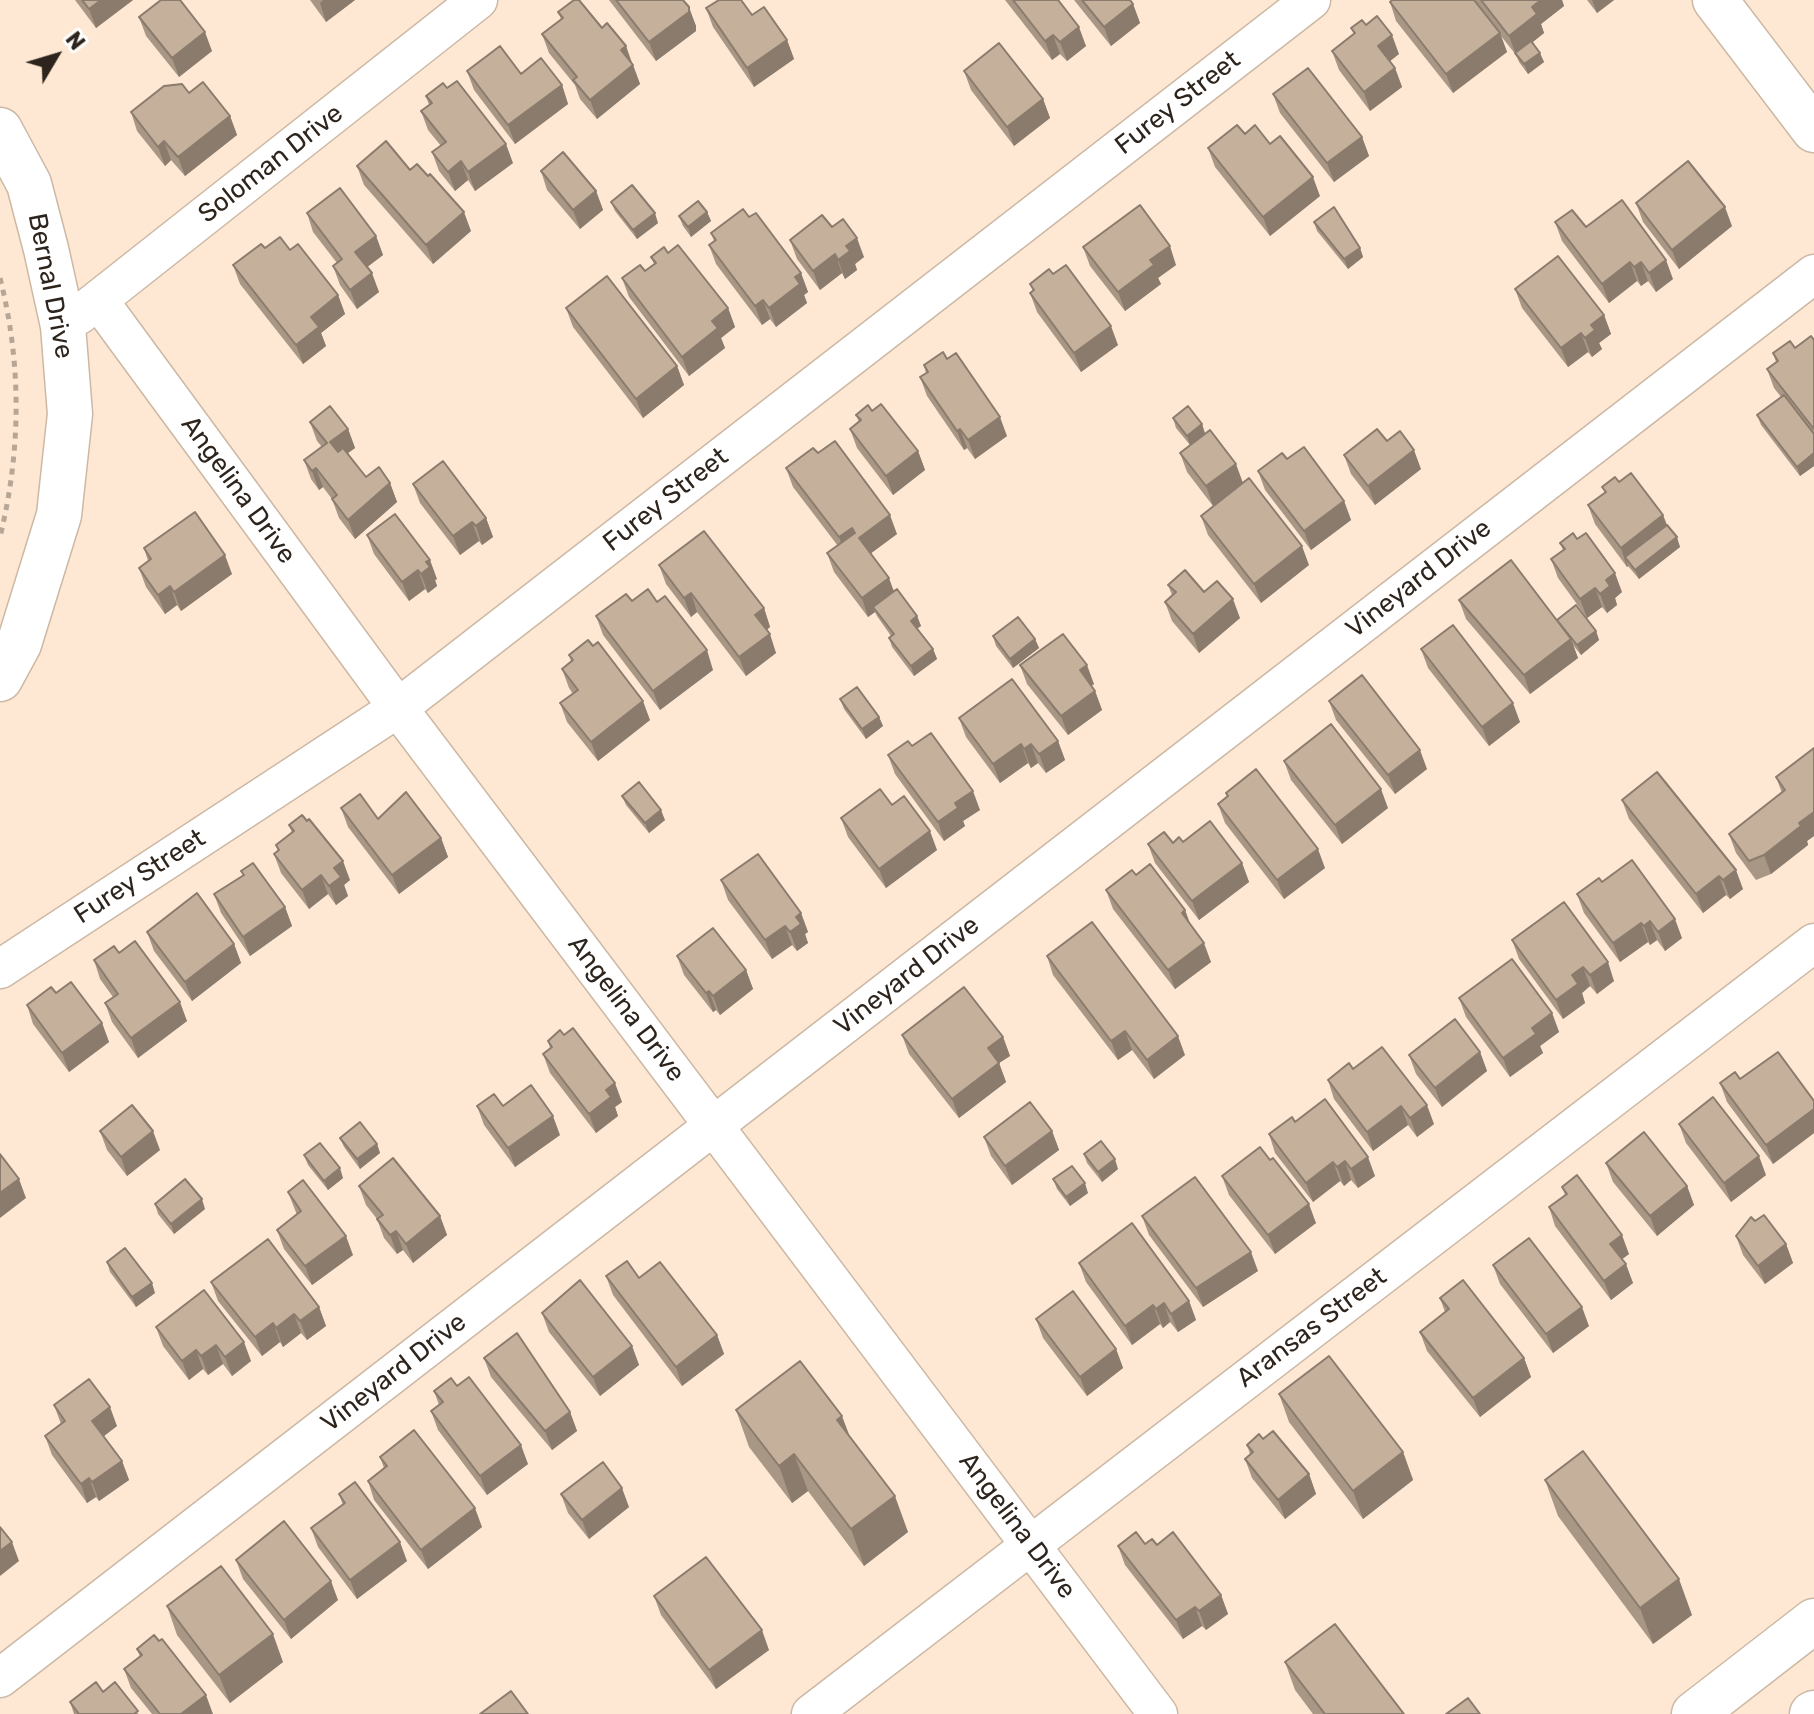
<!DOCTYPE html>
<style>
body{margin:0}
#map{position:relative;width:1814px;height:1714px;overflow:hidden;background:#fee8d4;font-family:Rubik,sans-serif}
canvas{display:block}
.north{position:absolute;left:16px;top:16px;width:80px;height:80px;-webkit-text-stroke:6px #fff;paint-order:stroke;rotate:52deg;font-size:22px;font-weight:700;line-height:32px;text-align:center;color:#2d251d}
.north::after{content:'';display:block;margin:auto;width:28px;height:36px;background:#2d251d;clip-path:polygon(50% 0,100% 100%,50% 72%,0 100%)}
</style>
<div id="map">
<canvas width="1814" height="1714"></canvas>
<div class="north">N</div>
</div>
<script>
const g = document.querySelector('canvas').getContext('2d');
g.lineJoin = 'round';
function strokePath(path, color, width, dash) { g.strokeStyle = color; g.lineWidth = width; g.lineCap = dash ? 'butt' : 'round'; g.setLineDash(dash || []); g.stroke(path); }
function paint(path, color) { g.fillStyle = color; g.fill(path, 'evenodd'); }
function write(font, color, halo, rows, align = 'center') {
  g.font = font + ' Rubik,sans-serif'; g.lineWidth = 7; g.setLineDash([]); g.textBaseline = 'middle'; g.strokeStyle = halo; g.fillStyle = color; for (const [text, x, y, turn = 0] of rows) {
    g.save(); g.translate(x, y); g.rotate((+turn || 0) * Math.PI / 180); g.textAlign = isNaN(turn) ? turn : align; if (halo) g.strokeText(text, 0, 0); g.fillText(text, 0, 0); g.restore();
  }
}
const path = new Path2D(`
 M0,278C22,365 21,451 0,537`);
const street = new Path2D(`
 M99,301L398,708L1158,1714
 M79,315L478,0
 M0,969L398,708L1311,0
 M0,1678L1814,274
 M811,1714L1814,943`);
const secondary = new Path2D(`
 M1715,0L1814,130
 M0,130L29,184L46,249L63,326L70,414L59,515L19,644L0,679
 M1694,1714L1814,1621
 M1812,1714L1814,1713`);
const wall = new Path2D(`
 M75,0H133L96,28Z
 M310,0H355L326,22Z
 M609,0H683L696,26V31L656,61Z
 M1005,0H1058L1086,46L1067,61L1060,54L1052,60Z
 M1074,0H1130L1133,4L1140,23L1111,46Z
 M1392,0H1562L1564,6L1541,24L1544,33L1533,42L1544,62L1528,74L1519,62L1516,55L1501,36L1507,52L1453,93L1396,21L1390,2Z
 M1587,0H1614L1597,13Z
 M706,8L787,40L794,59L754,87L713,27Z
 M558,12L602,28L626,46L640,84L597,119L580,99L575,85L549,53L542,34L561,19Z
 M139,17L212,51L179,77L146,36Z
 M1366,25L1399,54L1390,61L1395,68L1402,87L1370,111L1339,70L1332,51L1354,35L1351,28Z
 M467,71L521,74L562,85L568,104L515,144L474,90Z
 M964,71L1043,99L1050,118L1014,146L971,90Z
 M189,93L230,116L237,135L185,176L171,160L165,166L137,131L131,112Z
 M1273,94L1362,137L1369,156L1334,182L1280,113Z
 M426,96L513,163L475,191L468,180L455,191L439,171L432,152L441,146L428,130L421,111L429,105Z
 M1245,134L1270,144L1320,196L1270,236L1215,167L1208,148Z
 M357,166L410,170L471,231L433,264L364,185Z
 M541,171L596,191L603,210L580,229L547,190Z
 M611,202L658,223L637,239L615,211Z
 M1636,203L1732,226L1679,269L1643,222Z
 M707,212L711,221L691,237L683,226L679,216Z
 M307,213L376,236L383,255L367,267L379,292L357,309L340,285L333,266L337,263L313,232Z
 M749,217L801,273L808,292L804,295L807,303L776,327L770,319L762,325L716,264L709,245L714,241L711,233Z
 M1314,222L1360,248L1363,257L1348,269L1317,231Z
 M1555,222L1586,227L1673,279L1656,292L1648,281L1641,286L1637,281L1609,303L1562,241Z
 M832,227L864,257L855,264L857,270L845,279L842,273L820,290L797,259L790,240Z
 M1083,247L1176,265L1158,278L1161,284L1125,311L1090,266Z
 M265,248L290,250L338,295L345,314L321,333L326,346L303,364L240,284L233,265Z
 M668,253L728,308L735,327L721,338L725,348L689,376L629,297L622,278L645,271L654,264L651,257Z
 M1030,284L1118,345L1081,372L1037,312L1030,293L1033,291Z
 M1515,289L1604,315L1611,334L1599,343L1602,349L1592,357L1588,352L1568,367L1522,308Z
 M566,308L677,366L684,385L643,418L573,327Z
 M1814,340V466L1800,476L1761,425L1757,415L1781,397L1774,388L1767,369L1776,362L1773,353L1795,348Z
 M924,365L1007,436L975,459L967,448L964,450L927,396L920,377L926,373Z
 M872,411L918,451L925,470L893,495L857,448L850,429L859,422L856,415Z
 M1173,418L1202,424L1205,433L1243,483L1213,506L1187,472L1180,453L1190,445L1176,428Z
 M310,422L348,429L355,448L348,453L366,477L390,483L397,502L355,539L339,518L332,499L323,487L319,490L311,479L304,460L322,447L317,441Z
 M1387,441L1421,469L1375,505L1351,474L1344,455Z
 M818,453L897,534L871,553L894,591L917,616L921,626L917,628L933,649L937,659L914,676L892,647L889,638L891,636L877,616L875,612L868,617L834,572L827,553L838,546L793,487L786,468Z
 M1287,459L1344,501L1351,520L1311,550L1265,490L1258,471Z
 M1619,482L1663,515L1667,525L1680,547L1639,579L1628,566L1627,567L1595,524L1588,505L1605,493L1602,487Z
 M413,484L486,518L493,537L482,545L479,541L460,555L420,503Z
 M1201,516L1309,565L1261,603L1208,535Z
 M367,535L437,579L435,580L437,586L428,593L425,589L409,601L374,554Z
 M1560,543L1622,592L1615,598L1617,605L1607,613L1602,607L1587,618L1558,578L1551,559L1563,550Z
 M144,548L232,574L181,611L177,605L165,614L146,587L139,568L148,561Z
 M659,565L764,608L770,627L766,630L776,653L746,676L697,612L691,617L666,584Z
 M1168,585L1204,592L1240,618L1199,653L1172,621L1165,602L1172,595Z
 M1459,600L1596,631L1599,640L1581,655L1573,645L1578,658L1530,694L1466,619Z
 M632,601L657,602L713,670L660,710L603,635L596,616Z
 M993,636L1035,639L1039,648L1013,668L996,646Z
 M1421,649L1520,722L1489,746L1428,668Z
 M569,655L650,720L598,761L567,722L560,703L573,694L569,688L562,669L571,661Z
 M1020,665L1094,684L1091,686L1095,691L1102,710L1068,735L1027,684Z
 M840,699L879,717L883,726L866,739L844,709Z
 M1329,701L1427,769L1395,794L1336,720Z
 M959,718L1058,741L1065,760L1046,773L1038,763L1031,768L1028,763L1000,783L966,737Z
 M912,746L980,810L963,821L965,826L944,841L895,774L888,755Z
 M1814,748V836L1807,841L1808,845L1771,874L1756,880L1736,853L1729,834L1782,793L1776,777Z
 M1284,761L1388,808L1342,844L1291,780Z
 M1226,793L1325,868L1284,899L1225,823L1218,804L1227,797Z
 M622,796L665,820L649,833L626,805Z
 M1622,800L1743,889L1730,899L1726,895L1703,913L1629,819Z
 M892,805L937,850L886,888L848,837L841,818Z
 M341,808L441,838L448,857L399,894L348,827Z
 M289,825L350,880L344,885L348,896L336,905L328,894L309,909L281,873L274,854L278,851L276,845L292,833Z
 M1183,842L1242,863L1249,882L1199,920L1155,863L1148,844Z
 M241,871L285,907L292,926L250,956L221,913L214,894L243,876Z
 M1136,875L1185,910L1190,924L1211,962L1175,989L1113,909L1106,890Z
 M721,880L801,913L808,932L805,934L808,943L797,951L792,945L772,959L728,900Z
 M1602,882L1682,938L1665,951L1657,940L1650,945L1648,942L1620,962L1584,913L1577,894Z
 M147,932L234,944L241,963L192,1001L154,951Z
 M1512,940L1614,981L1597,994L1590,986L1582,993L1585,1003L1563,1019L1519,959Z
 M119,953L187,1021L138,1058L112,1022L105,1003L113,997L100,979L94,960Z
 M677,956L746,970L753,989L720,1015L716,1010L713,1012L684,975Z
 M1047,956L1185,1055L1154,1079L1132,1050L1118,1060L1053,975Z
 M56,993L102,1023L109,1042L69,1072L33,1024L27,1005Z
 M1459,998L1552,1013L1559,1032L1540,1046L1543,1053L1510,1077L1466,1017Z
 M902,1035L1003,1037L1010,1056L999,1063L1006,1082L959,1118L909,1054Z
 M548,1041L622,1102L615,1107L618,1116L596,1133L550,1073L543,1054L550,1048Z
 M1480,1052L1487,1071L1442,1107L1416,1074L1409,1055Z
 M1353,1069L1434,1124L1417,1137L1408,1125L1373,1151L1334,1099L1328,1080Z
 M1740,1079L1814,1101V1133L1773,1164L1727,1102L1720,1083Z
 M477,1106H503L560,1135L515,1167L484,1125Z
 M1295,1122L1375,1176L1358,1188L1351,1180L1344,1186L1340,1181L1313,1202L1275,1153L1269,1134Z
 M1679,1124L1766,1175L1731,1202L1686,1143Z
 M100,1131L160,1150L127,1176L107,1150Z
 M1052,1131L1059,1150L1012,1185L991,1156L984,1137Z
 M340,1138L377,1144L380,1153L360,1169L344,1147Z
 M1084,1154L1118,1169L1102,1182L1087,1163Z
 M304,1155L343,1178L328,1190L308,1165Z
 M1270,1160L1316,1223L1275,1254L1229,1195L1222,1176Z
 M1606,1163L1687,1186L1694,1205L1657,1236L1613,1182Z
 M1053,1179L1088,1193L1070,1206L1057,1189Z
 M359,1186L440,1216L447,1235L413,1263L403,1250L397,1254L384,1238L377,1219L366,1205Z
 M1562,1187L1629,1254L1622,1259L1633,1283L1611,1300L1555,1226L1549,1207L1565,1195Z
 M288,1192L353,1255L312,1285L284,1249L277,1230L297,1215Z
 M155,1204L205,1209L174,1234L158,1214Z
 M1142,1216L1258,1271L1203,1307L1149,1235Z
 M1755,1221L1786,1244L1793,1263L1765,1284L1743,1255L1736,1236Z
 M107,1262L155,1293L136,1307L110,1272Z
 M1079,1263L1189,1301L1196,1320L1178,1332L1170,1322L1163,1328L1160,1324L1132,1345L1086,1282Z
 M1493,1265L1589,1326L1553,1353L1500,1284Z
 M606,1276L639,1278L717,1335L724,1354L682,1386L613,1295Z
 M211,1282L319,1307L326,1326L307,1340L301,1333L283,1347L280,1342L262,1356L218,1301Z
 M204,1290L251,1361L232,1376L223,1364L208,1375L203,1369L189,1380L163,1346L156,1327Z
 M1440,1298L1524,1358L1531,1377L1480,1417L1427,1351L1420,1332L1445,1312Z
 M542,1313L632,1346L639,1365L600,1396L549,1332Z
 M1036,1319L1116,1349L1123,1368L1087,1396L1043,1338Z
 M484,1358L570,1412L577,1431L552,1450L491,1377Z
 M457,1386L528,1464L487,1495L438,1430L431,1411L439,1405L434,1391Z
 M1279,1394L1403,1452L1413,1480L1363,1519L1289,1422Z
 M54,1405L117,1426L103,1436L122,1461L129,1480L99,1501L96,1497L87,1503L52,1455L45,1436L61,1424Z
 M736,1410L850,1437L908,1532L864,1566L808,1491L792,1503L749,1447Z
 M1263,1439L1309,1474L1316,1494L1285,1519L1252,1478L1245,1459L1250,1454L1247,1445Z
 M380,1457L482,1527L428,1569L374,1500L368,1481L384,1468Z
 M1545,1480L1692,1615L1653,1644L1558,1516Z
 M339,1494L407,1561L357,1599L318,1547L311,1528L343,1505Z
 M561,1494L629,1507L589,1539L568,1513Z
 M1145,1544L1221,1595L1228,1614L1206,1630L1202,1626L1183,1639L1125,1565L1118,1546Z
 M236,1560L338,1600L291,1639L243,1579Z
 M654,1596L769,1650L716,1689L661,1615Z
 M167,1606L283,1662L230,1703L177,1635Z
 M137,1649L213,1714H152L131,1688L124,1669L140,1657Z
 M1285,1662L1404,1714H1313L1295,1690Z
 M103,1692L139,1714H74L70,1702Z`);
const shadedWall = new Path2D(`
 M101,0H133L96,28L89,9Z
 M323,0H355L326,22L320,3Z
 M1541,0H1562L1564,6L1541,24L1544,33L1516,55L1509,36L1532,7Z
 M1592,0H1614L1597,13Z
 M1133,4L1140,23L1111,46L1104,27Z
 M689,7L696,26V31L656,61L649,42Z
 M1079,27L1086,46L1067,61L1060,42Z
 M205,32L212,51L179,77L172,58Z
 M1500,33L1507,52L1453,93L1446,74Z
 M1053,35L1060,54L1052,60L1045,41Z
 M1392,35L1399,54L1385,65L1378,46Z
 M787,40L794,59L754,87L747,68Z
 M626,46L632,65L621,50Z
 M1540,53L1544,62L1528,74L1524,64Z
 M633,65L640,84L597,119L590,100Z
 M1395,68L1402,87L1370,111L1364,92Z
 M562,85L568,104L515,144L508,125Z
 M1043,99L1050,118L1014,146L1007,127Z
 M230,116L237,135L185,176L178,157Z
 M1362,137L1369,156L1334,182L1327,163Z
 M164,141L171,160L165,166L158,147Z
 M506,144L513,163L475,191L468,172Z
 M461,161L468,180L455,191L448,172Z
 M1313,177L1320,196L1270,236L1263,217Z
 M596,191L603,210L580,229L573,210Z
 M1725,207L1732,226L1679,269L1672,250Z
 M464,212L471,231L433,264L426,245Z
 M707,212L711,221L691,237L688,227Z
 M655,213L658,223L637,239L633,230Z
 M376,236L383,255L362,271L355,252Z
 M857,238L864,257L855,264L857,270L845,279L838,260L846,246Z
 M1170,246L1176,265L1158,278L1161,284L1125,311L1118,292L1150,260Z
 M1360,248L1363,257L1348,269L1344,259Z
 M835,254L842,273L820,290L813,271Z
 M1666,260L1673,279L1656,292L1649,273Z
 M1630,262L1637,281L1609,303L1602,284Z
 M1641,262L1648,281L1641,286L1634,267Z
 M372,273L379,292L357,309L350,290Z
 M801,273L808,292L804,295L807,303L776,327L769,308L795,277Z
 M338,295L345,314L321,333L326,346L303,364L296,345L311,317Z
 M763,300L770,319L762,325L755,306Z
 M728,308L735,327L721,338L725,348L689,376L682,357L712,321Z
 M1604,315L1611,334L1599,343L1602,349L1592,357L1585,338L1591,325Z
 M1111,326L1118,345L1081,372L1074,353Z
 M1581,333L1588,352L1568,367L1561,348Z
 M677,366L684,385L643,418L636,399Z
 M1000,417L1007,436L975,459L968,440Z
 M1202,424L1205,434L1190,446L1187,436Z
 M348,429L355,448L337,461L330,442Z
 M960,429L967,448L964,450L957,431Z
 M1414,450L1421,469L1375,505L1368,486Z
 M918,451L925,470L893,495L886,476Z
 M1814,453V466L1800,476L1797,467Z
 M1236,464L1243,483L1213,506L1206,486Z
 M316,468L323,487L319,490L312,471Z
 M390,483L397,502L355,539L348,520Z
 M1344,501L1351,520L1311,550L1304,531Z
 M890,515L897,534L866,557L859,538Z
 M1663,515L1670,534L1625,557L1628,566L1627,567L1621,548Z
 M486,518L493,537L482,545L476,526Z
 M472,522L479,541L460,555L453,536Z
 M852,528L859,547L846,556L839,537Z
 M1677,537L1680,547L1639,579L1635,570Z
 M1302,546L1309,565L1261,603L1254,584Z
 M225,555L232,574L181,611L174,592Z
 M430,560L437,579L435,580L437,586L428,593L421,574L426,562Z
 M418,570L425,589L409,601L402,582Z
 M1615,573L1622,592L1615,598L1617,605L1607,613L1600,594L1606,580Z
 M889,578L896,597L873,607L875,612L868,617L862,598Z
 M170,586L177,605L165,614L158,595Z
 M1595,588L1602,607L1587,618L1580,599Z
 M691,593L697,612L691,617L684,598Z
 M1233,599L1240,618L1199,653L1193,634Z
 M764,608L770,627L762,634L755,615Z
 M917,616L921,626L915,630L911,621Z
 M1596,631L1599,640L1581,655L1577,645Z
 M770,634L776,653L746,676L739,657Z
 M1035,639L1039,648L1013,668L1010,659Z
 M1571,639L1578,658L1530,694L1524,675Z
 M933,649L937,659L914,676L911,666Z
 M707,650L713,670L660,710L653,691Z
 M1087,665L1094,684L1087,689L1080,670Z
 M1095,691L1102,710L1068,735L1061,716Z
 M643,701L650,720L598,761L591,742Z
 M1513,703L1520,722L1489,746L1482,727Z
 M879,717L883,726L866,739L862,729Z
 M1058,741L1065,760L1046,773L1039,754Z
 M1021,744L1028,763L1000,783L993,764Z
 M1031,744L1038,763L1031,768L1024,749Z
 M1420,750L1427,769L1395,794L1388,775Z
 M1381,789L1388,808L1342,844L1335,825Z
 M973,791L980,810L963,821L965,826L944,841L938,822L955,803Z
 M661,810L665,820L649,833L645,823Z
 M1814,812V836L1807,841L1808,845L1771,874L1764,855L1799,823Z
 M930,831L937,850L886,888L879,869Z
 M441,838L448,857L399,894L392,875Z
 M1318,849L1325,868L1284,899L1277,880Z
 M343,861L350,880L344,885L348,896L336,905L329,886L334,868Z
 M1242,863L1249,882L1199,920L1192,901Z
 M1736,870L1743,889L1730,899L1723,880Z
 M321,875L328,894L309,909L302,890Z
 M1719,876L1726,895L1703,913L1696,894Z
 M285,907L292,926L250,956L243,937Z
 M1185,910L1192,929L1182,913Z
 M801,913L808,932L805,934L808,943L797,951L790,932L796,917Z
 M1675,919L1682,938L1665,951L1658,932Z
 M1650,921L1657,940L1650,945L1644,926Z
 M1641,923L1648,942L1620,962L1613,943Z
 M785,926L792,945L772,959L765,940Z
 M1204,943L1211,962L1175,989L1168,970Z
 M234,944L241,963L192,1001L185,982Z
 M1608,962L1614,981L1597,994L1590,975Z
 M1583,967L1590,986L1582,993L1585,1003L1563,1019L1556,1000L1572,975Z
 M746,970L753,989L720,1015L713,996Z
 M709,991L716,1010L713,1012L706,993Z
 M180,1002L187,1021L138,1058L131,1038Z
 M1552,1013L1559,1032L1540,1046L1543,1053L1510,1077L1503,1058L1532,1028Z
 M102,1023L109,1042L69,1072L62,1053Z
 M1125,1031L1132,1050L1118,1060L1111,1041Z
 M1178,1036L1185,1055L1154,1079L1147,1060Z
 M1003,1037L1010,1056L999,1063L1006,1082L959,1118L952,1099L988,1048Z
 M1480,1052L1487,1071L1442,1107L1435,1088Z
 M615,1083L622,1102L615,1107L618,1116L596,1133L589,1114L606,1090Z
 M1427,1105L1434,1124L1417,1137L1410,1118Z
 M1401,1106L1408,1125L1373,1151L1367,1132Z
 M1814,1109V1133L1773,1164L1766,1145Z
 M553,1116L560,1135L515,1167L508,1148Z
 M153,1131L160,1150L127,1176L121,1157Z
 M1052,1131L1059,1150L1012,1185L1005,1166Z
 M377,1144L380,1153L360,1169L357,1159Z
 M1759,1156L1766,1175L1731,1202L1724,1183Z
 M1368,1157L1375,1176L1358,1188L1351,1169Z
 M1115,1159L1118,1169L1102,1182L1098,1172Z
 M1345,1161L1351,1180L1344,1186L1337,1167Z
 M1333,1162L1340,1181L1313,1202L1306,1183Z
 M340,1168L343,1178L328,1190L324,1181Z
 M19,1179L26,1198L0,1218V1193Z
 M1085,1183L1088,1193L1070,1206L1066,1197Z
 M1687,1186L1694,1205L1657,1236L1650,1216Z
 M202,1199L205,1209L174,1234L171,1224Z
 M1309,1204L1316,1223L1275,1254L1268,1235Z
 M440,1216L447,1235L413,1263L406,1244Z
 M396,1231L403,1250L397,1254L390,1235Z
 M1622,1235L1629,1254L1617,1263L1610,1244Z
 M346,1236L353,1255L312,1285L305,1266Z
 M1786,1244L1793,1263L1765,1284L1758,1266Z
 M1251,1252L1258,1271L1203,1307L1196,1288Z
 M1626,1264L1633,1283L1611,1300L1604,1281Z
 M152,1283L155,1293L136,1307L132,1297Z
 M1189,1301L1196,1320L1178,1332L1171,1314Z
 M1164,1303L1170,1322L1163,1328L1156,1309Z
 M1153,1305L1160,1324L1132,1345L1125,1326Z
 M319,1307L326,1326L307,1340L300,1321Z
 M1582,1307L1589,1326L1553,1353L1546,1334Z
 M294,1314L301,1333L283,1347L276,1328Z
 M273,1323L280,1342L262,1356L255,1337Z
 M717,1335L724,1354L682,1386L676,1367Z
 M244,1342L251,1361L232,1376L225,1357Z
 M216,1345L223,1364L208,1375L201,1356Z
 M632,1346L639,1365L600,1396L593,1377Z
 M1116,1349L1123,1368L1087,1396L1080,1377Z
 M196,1350L203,1369L189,1380L182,1361Z
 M1524,1358L1531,1377L1480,1417L1473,1398Z
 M110,1407L117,1426L99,1440L92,1421Z
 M570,1412L577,1431L552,1450L545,1431Z
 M842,1416L856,1453L837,1420Z
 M521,1445L528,1464L487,1495L480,1476Z
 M1403,1452L1413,1480L1363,1519L1353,1491Z
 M794,1454L808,1491L792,1503L779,1466Z
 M122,1461L129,1480L99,1501L92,1482Z
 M1309,1474L1316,1494L1285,1519L1278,1500Z
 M89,1478L96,1497L87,1503L81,1484Z
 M622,1488L629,1507L589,1539L582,1520Z
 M895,1496L908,1532L864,1566L851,1529Z
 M475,1508L482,1527L428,1569L421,1550Z
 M12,1542L19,1561L0,1576V1551Z
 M400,1542L407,1561L357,1599L350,1580Z
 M1679,1579L1692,1615L1653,1644L1640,1608Z
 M331,1581L338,1600L291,1639L284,1620Z
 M1221,1595L1228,1614L1206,1630L1199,1611Z
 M1195,1607L1202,1626L1183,1639L1176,1620Z
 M762,1630L769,1650L716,1689L709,1670Z
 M273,1634L283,1662L230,1703L219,1675Z
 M206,1695L213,1714H181Z`);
const building = new Path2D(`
 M82,0H101L89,9Z
 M161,0H180L205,32L172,58L139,17Z
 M574,0H579L602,28L607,23L626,46L621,50L633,65L590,100L573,80L577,77L542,34L563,18L558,12Z
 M616,0H683L689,7V12L649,42Z
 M719,0H741L752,15L764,7L787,40L747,68L706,8Z
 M1013,0H1058L1079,27L1060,42L1053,35L1045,41Z
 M1082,0H1130L1133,4L1104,27Z
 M1392,0H1474L1500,33L1446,74L1390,2Z
 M1481,0H1541L1532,7L1537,14L1509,36Z
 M1377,16L1392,35L1378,46L1395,68L1364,92L1332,51L1355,33L1351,28L1362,20L1366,25Z
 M1531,41L1540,53L1524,64L1515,53Z
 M999,43L1043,99L1007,127L964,71Z
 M500,46L521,74L541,58L562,85L508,125L467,71Z
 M1308,68L1362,137L1327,163L1273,94Z
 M457,81L506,144L468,172L461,161L448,172L432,152L446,142L421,111L432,103L426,96L443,83L447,88Z
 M203,82L230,116L178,157L164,141L158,147L131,112L164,86L182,84L189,93Z
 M1237,125L1245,134L1255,125L1270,144L1280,136L1313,177L1263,217L1208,148Z
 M386,141L410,170L417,164L428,176L430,174L464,212L426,245L357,166Z
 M563,152L596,191L573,210L541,171Z
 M1688,161L1725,207L1672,250L1636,203Z
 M632,185L655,213L633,230L611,202Z
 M340,188L376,236L355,252L372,273L350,290L333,266L342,259L307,213Z
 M1622,200L1666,260L1649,273L1641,262L1634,267L1630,262L1602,284L1555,222L1572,210L1586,227Z
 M698,201L707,212L688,227L679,216Z
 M1140,205L1170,246L1150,260L1154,265L1118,292L1083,247Z
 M1334,207L1360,248L1344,259L1314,222Z
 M743,209L749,217L756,213L801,273L795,277L800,284L769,308L763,300L755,306L709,245L716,240L711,233Z
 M822,215L832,227L843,219L857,238L846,246L850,251L838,260L835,254L813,271L790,240Z
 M280,237L290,250L298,244L338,295L311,317L319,327L296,345L233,265L261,244L265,248Z
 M678,245L728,308L712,321L718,328L682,357L622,278L640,265L645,271L656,263L651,257L664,247L668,253Z
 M1558,256L1604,315L1591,325L1595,330L1585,338L1581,333L1561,348L1515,289Z
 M1066,265L1111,326L1074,353L1030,293L1034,290L1030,284L1049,269L1053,274Z
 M607,276L677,366L636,399L566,308Z
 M1811,336L1814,340V429L1767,369L1778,361L1773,353L1790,341L1795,348Z
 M943,352L947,359L956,353L1000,417L968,440L960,429L957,431L920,377L928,372L924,365Z
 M1784,395L1814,434V453L1797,467L1757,415Z
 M881,404L918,451L886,476L850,429L861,420L856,415L868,405L872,411Z
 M330,406L348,429L330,442L338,452L343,448L366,477L379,467L390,483L348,520L332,499L337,495L316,468L312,471L304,460L327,443L310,422Z
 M1188,406L1202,424L1187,436L1173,418Z
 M1377,429L1387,441L1400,431L1414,450L1368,486L1344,455Z
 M1210,430L1236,464L1206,486L1180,453Z
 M835,441L890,515L859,538L889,578L862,598L827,553L855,533L852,528L839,537L786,468L813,448L818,453Z
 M1304,447L1344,501L1304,531L1258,471L1282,453L1287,459Z
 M443,461L486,518L476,526L472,522L453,536L413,484Z
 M1631,473L1663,515L1621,548L1588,505L1606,492L1602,487L1615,477L1619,482Z
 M1249,478L1302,546L1254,584L1201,516Z
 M195,512L225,555L174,592L170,586L158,595L139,568L151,559L144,548Z
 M395,514L430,560L426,562L430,567L421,574L418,570L402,582L367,535Z
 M1667,525L1677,537L1635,570L1625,557Z
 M704,531L764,608L755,615L770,634L739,657L691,593L684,598L659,565Z
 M1573,533L1577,539L1586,533L1615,573L1606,580L1610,586L1600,594L1595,588L1580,599L1551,559L1565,549L1560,543Z
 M1511,560L1571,639L1524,675L1459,600Z
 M1185,570L1204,592L1217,581L1233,599L1193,634L1165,602L1176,592L1168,585Z
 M648,589L657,602L665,596L707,650L653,691L596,616L626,594L632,601Z
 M897,589L917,616L911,621L933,649L911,666L889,638L894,634L873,607Z
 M1576,605L1596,631L1577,645L1557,620Z
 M1018,617L1035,639L1010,659L993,636Z
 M1453,625L1513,703L1482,727L1421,649Z
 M1063,634L1087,665L1080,670L1095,691L1061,716L1020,665Z
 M588,640L593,646L598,642L643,701L591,742L560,703L578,690L562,669L573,660L569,655Z
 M1362,675L1420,750L1388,775L1329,701Z
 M1012,679L1058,741L1039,754L1031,744L1024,749L1021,744L993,764L959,718Z
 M857,687L879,717L862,729L840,699Z
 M1331,724L1381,789L1335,825L1284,761Z
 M931,733L973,791L955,803L958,808L938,822L888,755L908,741L912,746Z
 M1814,748V812L1799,823L1801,826L1764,855L1749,861L1729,834L1785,790L1776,777Z
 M1256,769L1318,849L1277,880L1218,804L1228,796L1226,793Z
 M1657,772L1736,870L1723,880L1719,876L1696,894L1622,800Z
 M639,782L661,810L645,823L622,796Z
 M880,789L892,805L904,796L930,831L879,869L841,818Z
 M406,792L441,838L392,875L341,808L360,794L378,819Z
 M302,815L307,821L309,819L343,861L334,868L341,877L329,886L321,875L302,890L274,854L279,850L276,845L294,831L289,825Z
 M1210,821L1242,863L1192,901L1148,844L1164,832L1173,843L1179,837L1183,842Z
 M758,854L801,913L796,917L801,924L790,932L785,926L765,940L721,880Z
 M1632,860L1675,919L1658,932L1650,921L1644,926L1641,923L1613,943L1577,894L1599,878L1602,882Z
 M253,863L285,907L243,937L214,894L244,875L241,871Z
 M1150,864L1185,910L1182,913L1204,943L1168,970L1106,890L1132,870L1136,875Z
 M197,893L234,944L185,982L147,932Z
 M1564,902L1608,962L1590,975L1583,967L1572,975L1578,984L1556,1000L1512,940Z
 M1092,922L1178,1036L1147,1060L1125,1031L1111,1041L1047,956Z
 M713,928L746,970L713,996L709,991L706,993L677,956Z
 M135,941L180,1002L131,1038L105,1003L118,994L94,960L114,946L119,953Z
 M1512,959L1552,1013L1532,1028L1536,1034L1503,1058L1459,998Z
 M71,982L102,1023L62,1053L27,1005L51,987L56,993Z
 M964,987L1003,1037L988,1048L999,1063L952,1099L902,1035Z
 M1455,1019L1480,1052L1435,1088L1409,1055Z
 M573,1028L615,1083L606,1090L611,1097L589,1114L543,1054L552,1047L548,1041L560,1030L564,1035Z
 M1382,1047L1427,1105L1410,1118L1401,1106L1367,1132L1328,1080L1349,1063L1353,1069Z
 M1778,1052L1814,1101V1109L1766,1145L1720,1083L1735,1072L1740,1079Z
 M531,1085L553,1116L508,1148L477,1106L494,1094L503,1106Z
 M1713,1097L1759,1156L1724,1183L1679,1124Z
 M1325,1099L1368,1157L1351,1169L1345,1161L1337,1167L1333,1162L1306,1183L1269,1134L1292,1117L1295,1122Z
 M1030,1102L1052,1131L1005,1166L984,1137Z
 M132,1105L153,1131L121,1157L100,1131Z
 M360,1122L377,1144L357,1159L340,1138Z
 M1644,1132L1687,1186L1650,1216L1606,1163Z
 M1101,1141L1115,1159L1098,1172L1084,1154Z
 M320,1143L340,1168L324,1181L304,1155Z
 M1260,1147L1270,1160L1273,1158L1309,1204L1268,1235L1222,1176Z
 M0,1154L19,1179L0,1193Z
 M393,1158L440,1216L406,1244L396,1231L390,1235L377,1219L383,1215L359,1186Z
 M1072,1166L1085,1183L1066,1197L1053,1179Z
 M1577,1175L1622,1235L1610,1244L1626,1264L1604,1281L1549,1207L1567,1194L1562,1187Z
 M1195,1177L1251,1252L1196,1288L1142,1216Z
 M185,1179L202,1199L171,1224L155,1204Z
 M303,1180L346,1236L305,1266L277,1230L301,1211L288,1192Z
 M1764,1215L1786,1244L1758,1266L1736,1236L1751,1217L1755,1221Z
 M1132,1223L1189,1301L1171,1314L1164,1303L1156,1309L1153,1305L1125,1326L1079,1263Z
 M1529,1238L1582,1307L1546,1334L1493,1265Z
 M268,1239L319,1307L300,1321L294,1314L276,1328L273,1323L255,1337L211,1282Z
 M125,1248L152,1283L132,1297L107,1262Z
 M627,1261L639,1278L660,1262L717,1335L676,1367L606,1276Z
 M580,1280L632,1346L593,1377L542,1313Z
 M1463,1280L1524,1358L1473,1398L1420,1332L1449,1309L1440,1298Z
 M204,1290L244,1342L225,1357L216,1345L201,1356L196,1350L182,1361L156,1327Z
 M1073,1291L1116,1349L1080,1377L1036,1319Z
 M517,1333L570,1412L545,1431L484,1358Z
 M1329,1356L1403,1452L1353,1491L1279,1394Z
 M800,1361L842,1416L837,1420L895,1496L851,1529L794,1454L779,1466L736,1410Z
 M469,1377L521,1445L480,1476L431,1411L443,1402L434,1391L451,1378L457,1386Z
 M89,1379L110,1407L92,1421L122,1461L92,1482L89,1478L81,1484L45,1436L65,1421L54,1405Z
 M414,1430L475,1508L421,1550L368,1481L387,1466L380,1457Z
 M1273,1431L1309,1474L1278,1500L1245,1459L1253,1452L1247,1445L1259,1434L1263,1439Z
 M1583,1451L1679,1579L1640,1608L1545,1480Z
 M603,1462L622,1488L582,1520L561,1494Z
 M355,1482L400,1542L350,1580L311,1528L345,1503L339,1494Z
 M284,1521L331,1581L284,1620L236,1560Z
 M0,1527L12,1542L0,1551Z
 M1136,1532L1145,1544L1152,1539L1157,1545L1173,1532L1221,1595L1199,1611L1195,1607L1176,1620L1118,1546Z
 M706,1557L762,1630L709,1670L654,1596Z
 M221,1566L273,1634L219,1675L167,1606Z
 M1335,1624L1404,1714H1325L1285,1662Z
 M154,1635L159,1641L162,1639L206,1695L181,1714H160L124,1669L142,1655L137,1649Z
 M96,1682L103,1692L115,1682L138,1711L134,1714H79L70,1702Z
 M511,1691L528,1714H480Z
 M1468,1698L1480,1714H1446Z`);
const streetNames = [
 ["Furey Street",1178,103,-38],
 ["Soloman Drive",271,164,-38],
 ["Bernal Drive",50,286,79],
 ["Angelina Drive",238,490,54],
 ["Furey Street",666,500,-38],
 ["Vineyard Drive",1419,579,-38],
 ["Furey Street",140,877,-33],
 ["Vineyard Drive",907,976,-38],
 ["Angelina Drive",626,1009,53],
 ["Aransas Street",1312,1328,-37],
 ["Vineyard Drive",394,1373,-38],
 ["Angelina Drive",1017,1526,53]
];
strokePath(street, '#ccb8a4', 41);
strokePath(secondary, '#ccb8a4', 47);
strokePath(path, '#b7a696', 5, [6, 6]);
strokePath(street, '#fff', 38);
strokePath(secondary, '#fff', 44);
paint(wall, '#a99786');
paint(shadedWall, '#8a7b6d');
paint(building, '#c5b09c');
strokePath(building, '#8a7b6d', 2);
write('26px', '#2d251d', '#fff', streetNames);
</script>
